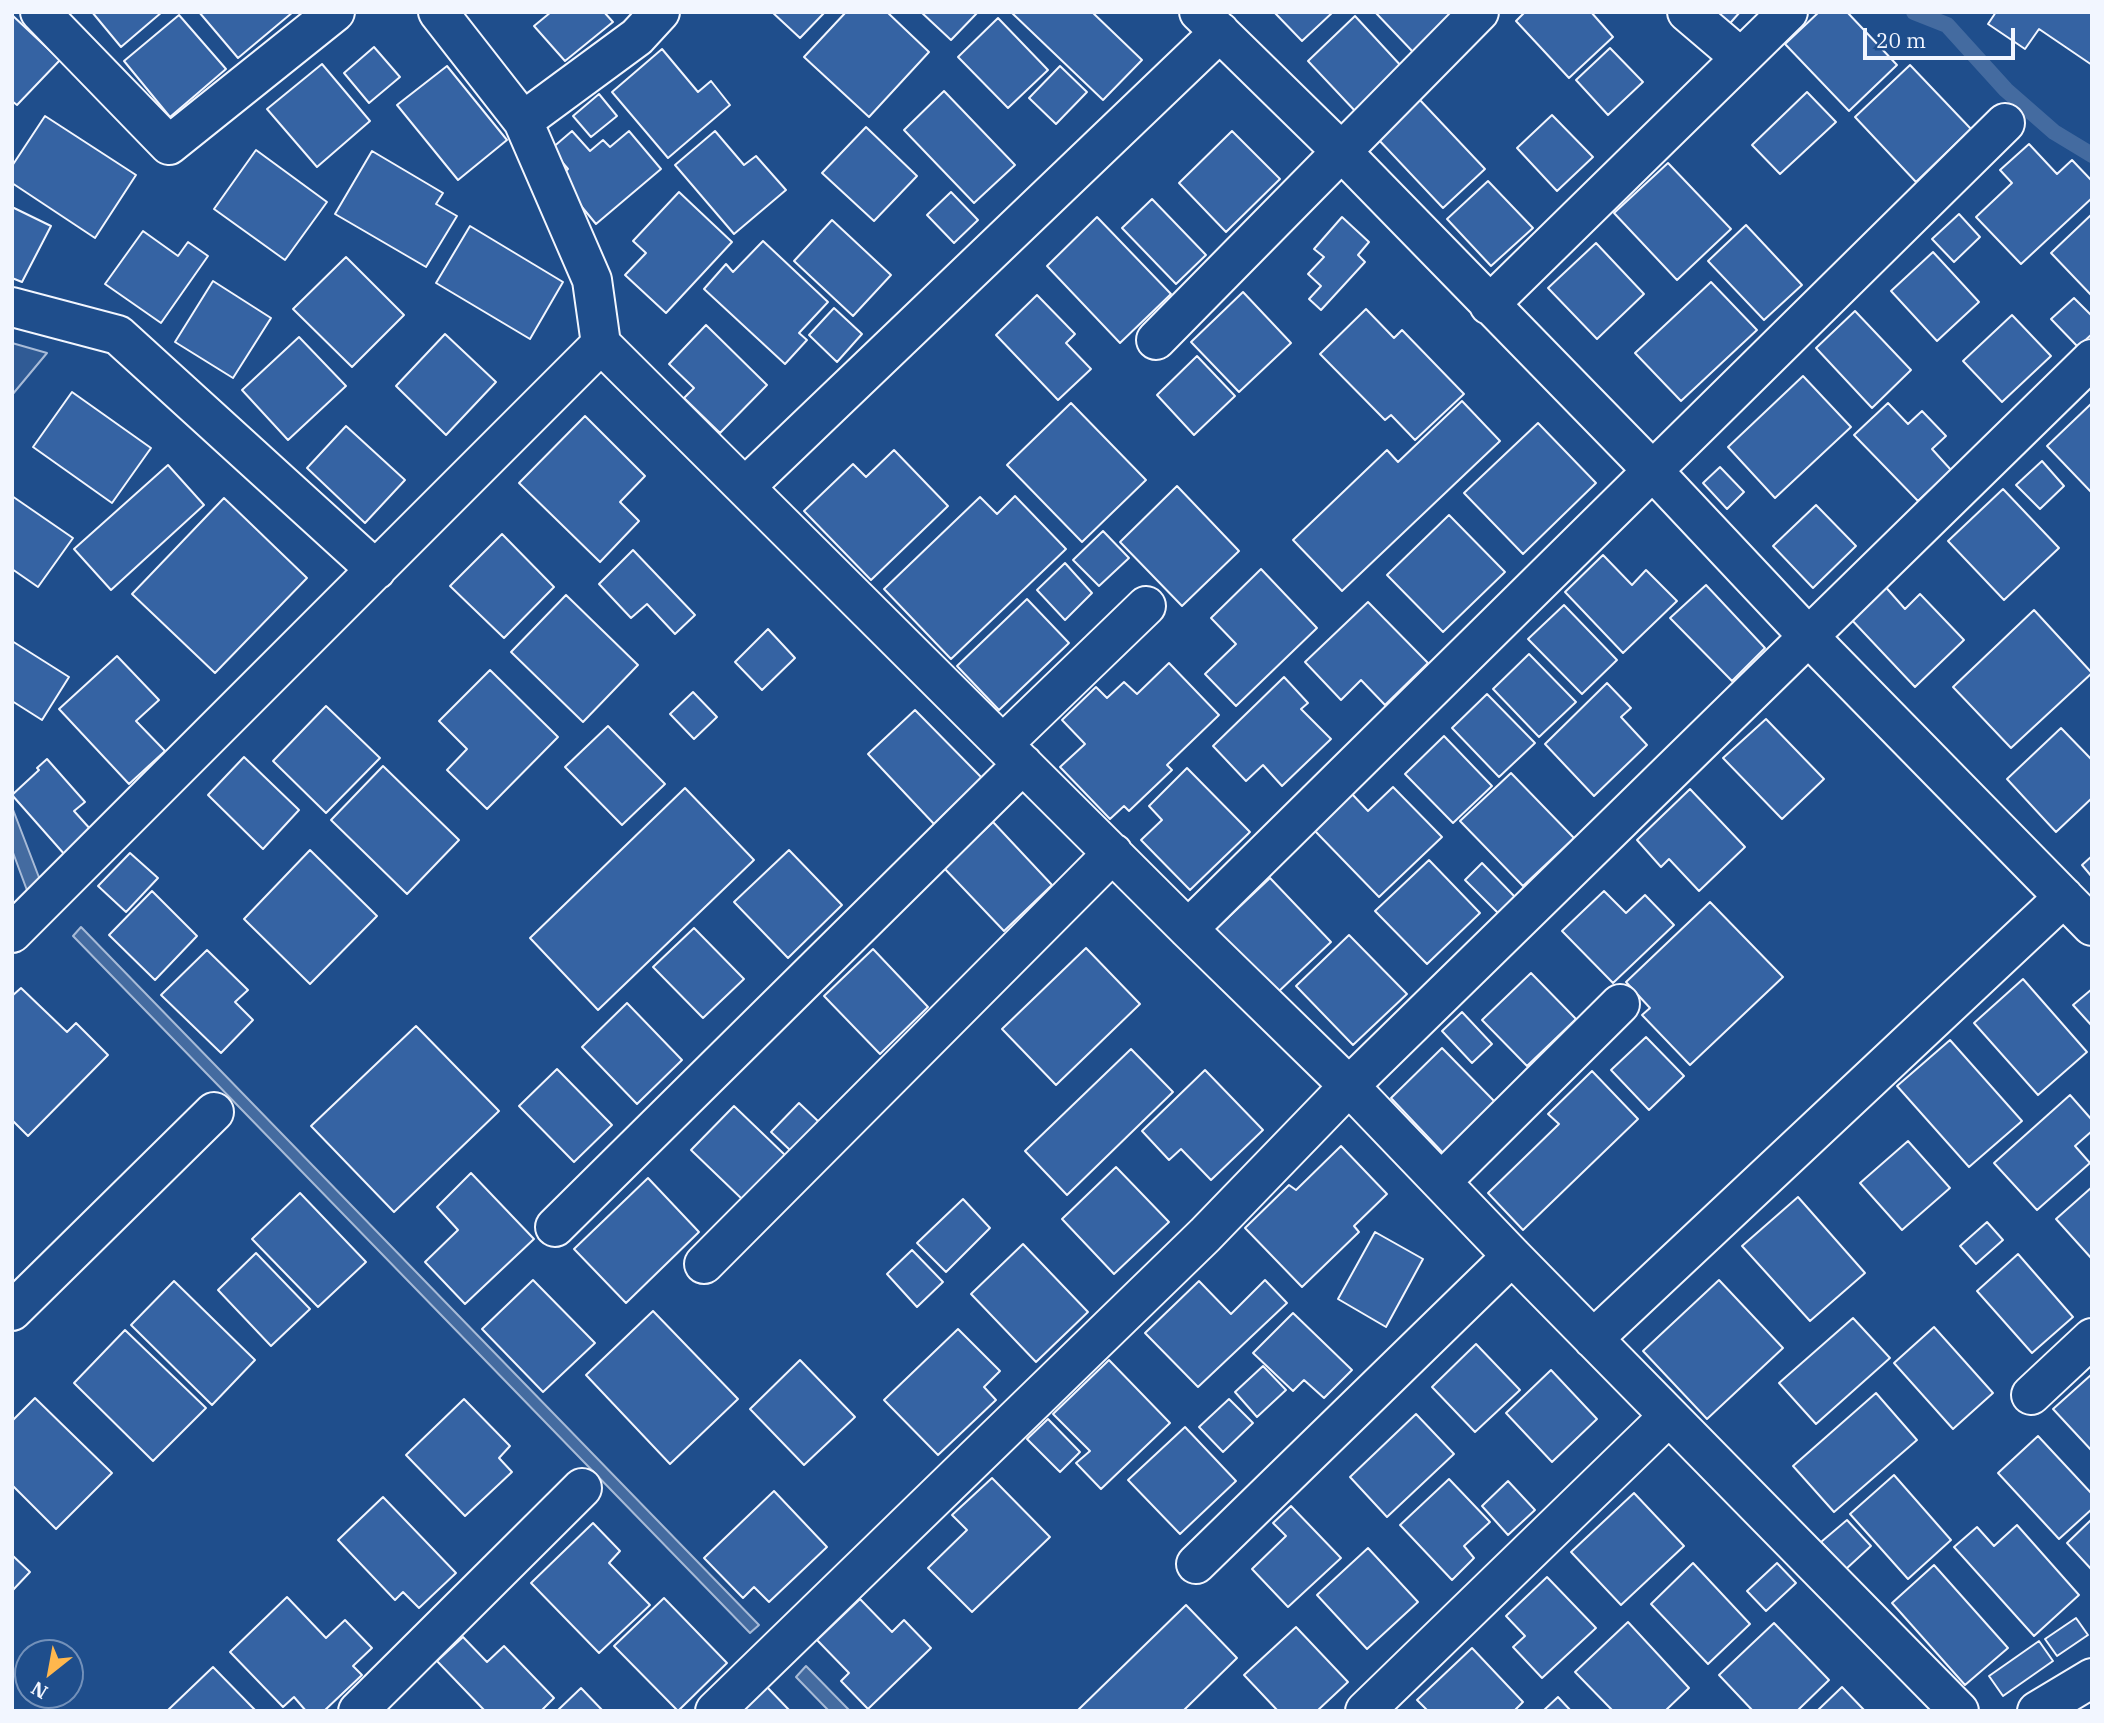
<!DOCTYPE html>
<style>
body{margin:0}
#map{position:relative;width:2104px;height:1723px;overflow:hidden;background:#1f4e8c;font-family:"IBM Plex Serif",serif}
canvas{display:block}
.frame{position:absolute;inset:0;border:14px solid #f2f6ff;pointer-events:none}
.north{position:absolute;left:14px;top:1639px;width:70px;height:70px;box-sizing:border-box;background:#1f4e8c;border:2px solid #7391ba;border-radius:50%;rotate:211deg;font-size:19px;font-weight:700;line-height:28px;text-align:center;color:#f2f6ff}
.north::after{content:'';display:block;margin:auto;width:24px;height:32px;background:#ffb74d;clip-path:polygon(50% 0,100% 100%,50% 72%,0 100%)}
.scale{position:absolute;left:1863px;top:28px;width:152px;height:32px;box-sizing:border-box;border:4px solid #f2f6ff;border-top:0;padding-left:9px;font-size:21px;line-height:24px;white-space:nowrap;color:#f2f6ff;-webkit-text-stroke:5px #1f4e8c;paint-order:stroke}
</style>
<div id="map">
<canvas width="2104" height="1723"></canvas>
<div class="frame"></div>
<div class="north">N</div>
<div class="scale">20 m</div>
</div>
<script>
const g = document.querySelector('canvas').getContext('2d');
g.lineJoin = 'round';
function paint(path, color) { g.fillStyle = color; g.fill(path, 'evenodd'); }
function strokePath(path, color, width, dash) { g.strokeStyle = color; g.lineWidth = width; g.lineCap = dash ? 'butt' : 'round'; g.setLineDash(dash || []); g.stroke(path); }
const built = new Path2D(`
 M12,343L47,353L12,395Z`);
const water = new Path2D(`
 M12,807L40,880L28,893L12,850Z
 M81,927L759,1625L750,1633L73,936Z
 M806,1666L850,1711H829L796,1677Z`);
const stream = new Path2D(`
 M1914,12L1947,25L2006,90L2054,132L2092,155`);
const building = new Path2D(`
 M92,12H162L121,47Z
 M199,12H293L238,58Z
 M551,12H604L613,22L565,61L534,26Z
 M772,12H825L800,38Z
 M846,12H887L929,52L869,117L804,57Z
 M921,12H978L951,40Z
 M1092,12L1142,60L1103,100L1012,13Z
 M1274,12H1333L1302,41Z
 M1375,12H1455L1413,52Z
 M1525,12H1591L1613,37L1569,78L1516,21Z
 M1704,12H1740L1724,30Z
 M1819,12H1847L1897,65L1849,111L1785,44Z
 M1996,12H2092V65L2039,29L2025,49L1988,24Z
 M12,15L60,60L17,105L12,101Z
 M179,15L226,69L170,117L124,61Z
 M1355,16L1403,68L1356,112L1308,61Z
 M998,18L1048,70L1008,108L958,57Z
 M374,47L400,77L369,103L344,73Z
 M1610,48L1643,82L1608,115L1576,80Z
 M662,49L698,92L711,81L730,105L668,158L612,92Z
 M322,64L370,121L317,167L267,109Z
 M1910,65L1971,129L1916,182L1855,117Z
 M447,66L507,140L458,180L397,105Z
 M1060,66L1087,92L1056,124L1029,98Z
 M944,91L1015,165L974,203L904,130Z
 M1807,92L1836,122L1780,174L1752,145Z
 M599,94L617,116L591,137L573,116Z
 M1419,99L1485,169L1443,208L1377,138Z
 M1552,115L1593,157L1557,191L1517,148Z
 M45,116L136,175L95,238L12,183V166Z
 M866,127L917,176L874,221L822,173Z
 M572,131L590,151L603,140L610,147L629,131L661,169L596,224L558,178L568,169L551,149Z
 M715,131L744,165L756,156L786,190L734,234L675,165Z
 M1232,131L1280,179L1226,232L1179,183Z
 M2029,144L2057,174L2072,160L2092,181V198L2021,264L1976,217L2012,183L2000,170Z
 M256,150L327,202L285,260L214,209Z
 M372,151L443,193L436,204L457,216L426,267L335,214Z
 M1668,163L1731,229L1677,280L1614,213Z
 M1488,181L1533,228L1491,266L1447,219Z
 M679,192L732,242L666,313L625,275L646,253L633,241Z
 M951,192L978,220L954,243L927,215Z
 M1152,199L1206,255L1176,284L1122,228Z
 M12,207L51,226L22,282L12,278Z
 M1959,214L1980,237L1954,262L1932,239Z
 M2092,214V296L2051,253Z
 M1097,217L1171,294L1120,343L1047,266Z
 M1342,217L1369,242L1358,255L1365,262L1321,310L1309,299L1321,286L1308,274L1324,257L1314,249Z
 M832,220L891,275L853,316L794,261Z
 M1746,225L1802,285L1764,320L1708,261Z
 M470,226L563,282L530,339L436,283Z
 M143,231L178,256L188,242L208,256L161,323L105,284Z
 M763,241L828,302L799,333L807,340L785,364L704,289L726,264L733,272Z
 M1596,243L1644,294L1597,339L1548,288Z
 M1933,252L1979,302L1937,341L1891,291Z
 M346,257L404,315L352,367L293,309Z
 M213,281L271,318L233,378L175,342Z
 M1711,282L1757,330L1681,401L1635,353Z
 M1243,292L1291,343L1239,392L1191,342Z
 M1037,295L1075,334L1066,343L1091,369L1058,400L996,335Z
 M2074,298L2092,316V334L2078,347L2051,319Z
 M834,308L862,334L837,362L809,335Z
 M1366,309L1394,338L1402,330L1464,394L1415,440L1391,415L1385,420L1320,354Z
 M1855,311L1911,370L1872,408L1816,348Z
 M2012,315L2051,356L2002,402L1963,361Z
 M706,325L767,385L720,433L684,398L694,388L669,364Z
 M445,334L496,382L446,435L396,386Z
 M299,337L346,386L288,440L242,390Z
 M1197,356L1235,396L1194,435L1157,395Z
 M1803,376L1851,427L1775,498L1728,447Z
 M72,392L151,448L112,503L33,447Z
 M1462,401L1500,441L1342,591L1293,540L1387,450L1398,462Z
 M1071,403L1146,480L1082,542L1007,465Z
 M1888,403L1908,424L1922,411L1946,436L1932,449L1951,470L1918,501L1854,435Z
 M2092,403V493L2047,446Z
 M585,416L645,476L620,502L639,521L600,562L519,483Z
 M1538,423L1596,483L1523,554L1464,493Z
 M346,426L405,480L365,523L307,468Z
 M894,450L948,506L871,580L804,511L853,464L866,477Z
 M2042,461L2064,486L2040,509L2016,485Z
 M168,465L204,505L111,590L74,549Z
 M1720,467L1744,492L1727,509L1703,483Z
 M1177,486L1239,551L1182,606L1120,542Z
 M2003,489L2059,548L2004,600L1948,541Z
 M12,496L73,538L38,587L12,569Z
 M1015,496L1066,549L951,659L884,589L980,497L997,514Z
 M224,498L307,578L215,673L132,594Z
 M1816,505L1856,546L1813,588L1773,546Z
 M1449,515L1505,572L1443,632L1387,575Z
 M1103,531L1129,558L1099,586L1073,560Z
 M502,534L554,587L504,638L450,586Z
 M633,550L695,615L675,634L647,604L631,618L599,584Z
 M1603,555L1632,585L1646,570L1677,601L1623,653L1565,592Z
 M1065,563L1092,593L1065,620L1037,590Z
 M1261,569L1317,628L1236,706L1205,674L1236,644L1211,618Z
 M1883,584L1905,609L1920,594L1964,640L1915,687L1849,617Z
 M1706,585L1765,648L1732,681L1670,618Z
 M566,595L638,665L583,722L511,652Z
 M1027,599L1069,643L999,710L957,666Z
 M1368,602L1428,663L1385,705L1361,680L1341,700L1305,662Z
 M1564,605L1617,660L1582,694L1528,639Z
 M2034,610L2092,673L2011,748L1953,687Z
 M768,629L795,658L762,690L735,662Z
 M12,641L69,677L42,720L12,701Z
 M1529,654L1576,702L1539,737L1493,689Z
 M117,656L159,700L136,721L165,751L129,784L59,709Z
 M1169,663L1219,715L1167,765L1172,770L1129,811L1124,806L1110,819L1060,767L1085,744L1062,720L1096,687L1107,698L1124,682L1137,694Z
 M490,670L558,737L487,809L447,770L467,749L439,721Z
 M1284,677L1308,703L1301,709L1331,739L1282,786L1263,765L1246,781L1213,746Z
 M1607,683L1631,708L1621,717L1647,745L1594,796L1545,744Z
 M693,692L717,717L694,739L670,714Z
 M1487,694L1535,743L1499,777L1452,728Z
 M326,706L380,758L326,813L273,761Z
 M915,710L982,778L934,824L868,754Z
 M1766,719L1824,779L1782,819L1723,758Z
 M608,726L665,784L622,825L565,767Z
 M2061,728L2092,760V798L2056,832L2007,779Z
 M1444,736L1492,786L1453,823L1405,774Z
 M244,757L299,810L263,849L208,795Z
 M47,759L85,802L74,811L92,831L65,855L12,795L39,770L37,768Z
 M383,766L459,840L407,894L331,820Z
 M1187,768L1250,832L1190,890L1141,840L1162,820L1149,806Z
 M1511,773L1574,838L1523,886L1460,821Z
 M1393,787L1442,837L1379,897L1315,831L1352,794L1368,811Z
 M685,788L754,860L598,1010L530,938Z
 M1690,789L1745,847L1699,891L1669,859L1661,867L1637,840Z
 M993,822L1052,885L1004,931L944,868Z
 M310,850L377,916L310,984L244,919Z
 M789,850L842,905L788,958L734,902Z
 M130,853L158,878L126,912L98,886Z
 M2092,856V877L2082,865Z
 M1429,860L1480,913L1427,964L1375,911Z
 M1482,863L1515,897L1499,914L1465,880Z
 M1270,878L1331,942L1277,993L1216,929Z
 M152,891L197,936L155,980L109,935Z
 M1604,891L1626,913L1645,895L1674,925L1613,983L1562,931Z
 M1710,902L1783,977L1690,1065L1642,1015L1650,1008L1626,982Z
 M694,928L744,979L703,1018L653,967Z
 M1349,935L1407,994L1353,1045L1296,986Z
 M1086,948L1140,1004L1056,1085L1002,1029Z
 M873,949L928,1007L880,1054L824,996Z
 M207,950L248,990L235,1002L253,1020L221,1053L161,995Z
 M1531,973L1576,1019L1527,1066L1482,1020Z
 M2023,979L2087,1052L2038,1095L1974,1023Z
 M21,988L67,1032L76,1023L108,1055L28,1136L12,1120V996Z
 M2092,989V1026L2073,1005Z
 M627,1003L682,1060L637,1104L582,1047Z
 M1462,1012L1492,1044L1472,1063L1442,1031Z
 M416,1026L499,1111L394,1212L311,1126Z
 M1646,1037L1684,1076L1649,1110L1611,1070Z
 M1950,1040L2022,1121L1969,1167L1897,1086Z
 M1442,1048L1497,1104L1444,1154L1391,1098Z
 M1131,1049L1173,1092L1067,1195L1025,1151Z
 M557,1069L612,1125L574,1162L519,1106Z
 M1205,1070L1263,1130L1211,1180L1181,1149L1169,1160L1142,1131Z
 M1592,1071L1638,1119L1523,1230L1488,1193L1559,1124L1548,1114Z
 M2070,1095L2092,1120V1131L2075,1146L2090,1163L2037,1210L1994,1163Z
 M799,1103L819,1122L791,1151L771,1132Z
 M734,1106L786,1156L743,1200L691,1150Z
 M1908,1141L1950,1188L1902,1230L1860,1183Z
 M1341,1146L1387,1194L1354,1226L1359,1232L1302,1287L1245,1228L1289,1185L1296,1190Z
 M1116,1167L1169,1222L1114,1274L1062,1219Z
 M471,1173L534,1239L465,1304L425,1262L458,1230L437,1207Z
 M648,1178L699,1232L626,1303L574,1249Z
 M2092,1187V1259L2056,1219Z
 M300,1193L366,1262L318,1307L252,1239Z
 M1798,1197L1865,1273L1810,1321L1742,1246Z
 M963,1199L990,1228L946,1272L917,1243Z
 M1987,1222L2003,1240L1976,1264L1960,1246Z
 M1375,1232L1423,1259L1386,1327L1338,1299Z
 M1023,1244L1088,1312L1036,1362L971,1294Z
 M912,1250L943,1282L917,1307L887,1274Z
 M256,1253L310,1309L271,1346L218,1290Z
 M2018,1254L2073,1317L2032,1353L1977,1291Z
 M533,1280L595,1343L543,1392L482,1329Z
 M1265,1280L1287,1303L1198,1387L1145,1333L1199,1281L1231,1314Z
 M1719,1280L1783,1348L1707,1419L1643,1351Z
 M174,1281L255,1360L212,1405L131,1325Z
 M653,1311L738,1399L670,1464L586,1375Z
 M1293,1313L1352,1370L1324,1398L1304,1380L1293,1391L1253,1353Z
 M1853,1318L1890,1358L1816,1424L1779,1383Z
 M1934,1327L1993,1393L1953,1429L1894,1363Z
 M958,1329L1000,1371L984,1387L996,1400L938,1455L884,1400Z
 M125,1330L206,1408L153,1461L74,1383Z
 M1476,1344L1520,1390L1475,1432L1432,1387Z
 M800,1360L855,1417L804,1465L750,1409Z
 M1109,1360L1170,1423L1101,1489L1076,1463L1090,1451L1053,1414Z
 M1263,1366L1286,1390L1257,1417L1235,1392Z
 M1551,1370L1597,1419L1552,1462L1506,1413Z
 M2092,1374V1451L2053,1409Z
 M1876,1393L1917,1440L1834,1512L1793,1466Z
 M35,1398L112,1473L56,1529L12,1485V1421Z
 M464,1399L510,1446L499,1458L512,1472L465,1516L406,1455Z
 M1229,1399L1253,1423L1223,1452L1199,1427Z
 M1416,1414L1454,1454L1387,1517L1350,1477Z
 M1048,1419L1080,1452L1060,1472L1027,1439Z
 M1185,1427L1236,1481L1180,1534L1128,1480Z
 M2038,1436L2092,1494V1509L2059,1539L1998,1473Z
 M1894,1475L1951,1540L1908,1579L1850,1514Z
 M992,1478L1050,1537L972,1612L928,1568L967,1530L952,1515Z
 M1449,1479L1490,1522L1464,1546L1474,1558L1452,1580L1400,1525Z
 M1508,1481L1535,1510L1508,1535L1482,1506Z
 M774,1491L827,1547L769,1602L754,1587L743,1598L704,1558Z
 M1634,1493L1684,1546L1621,1605L1571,1552Z
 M383,1497L456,1573L419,1608L403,1592L395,1600L338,1540Z
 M1291,1506L1341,1558L1288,1607L1252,1569L1286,1536L1273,1523Z
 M2092,1519V1570L2067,1543Z
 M1847,1520L1871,1546L1846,1569L1821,1542Z
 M593,1523L620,1551L609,1563L650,1605L599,1653L531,1583Z
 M2017,1525L2079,1595L2034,1636L1954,1547L1977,1527L1994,1546Z
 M1368,1548L1418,1602L1367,1649L1317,1595Z
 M12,1555L30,1572L12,1591Z
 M1693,1563L1750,1624L1708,1664L1651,1604Z
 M1777,1563L1796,1583L1766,1611L1747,1591Z
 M1934,1565L2008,1648L1965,1685L1892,1603Z
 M1547,1577L1596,1628L1542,1678L1513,1647L1525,1636L1506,1616Z
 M287,1597L326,1638L345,1620L372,1648L353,1666L362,1675L324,1711H306L294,1697L283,1707L230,1652Z
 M664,1598L727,1663L678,1711L614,1646Z
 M860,1599L892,1632L904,1620L931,1648L868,1709L841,1681L849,1673L817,1640Z
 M1186,1605L1237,1658L1183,1711H1077Z
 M2076,1618L2088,1635L2057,1656L2045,1639Z
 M1628,1622L1689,1688L1665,1711H1613L1575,1672Z
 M1774,1623L1829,1680L1797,1711H1753L1719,1675Z
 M1296,1627L1348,1682L1317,1711H1278L1244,1675Z
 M463,1637L487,1662L504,1646L554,1698L541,1711H485L437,1661Z
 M2039,1641L2053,1661L2003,1696L1989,1676Z
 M1472,1648L1523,1702L1514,1711H1428L1417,1700Z
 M213,1667L256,1711H167Z
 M767,1687L790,1711H742Z
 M1842,1687L1865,1711H1817Z
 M581,1688L603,1711H557Z
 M1558,1697L1571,1711H1543Z`);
const minor = new Path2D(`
 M40,12L169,145L335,12
 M438,12L523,121L592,280L601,344L1188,929L1349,1086L1512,1256L1959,1711
 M1199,12L1341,151L1652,470L1808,636L2092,926
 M1687,12L1741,58
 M523,121L637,37L660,12
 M1489,305L1788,12
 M12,307L118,335L376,570
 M1156,340L1479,12
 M746,486L1220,32
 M1003,744L1146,606
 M1188,929L2005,123
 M12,933L601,344
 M1441,1182L1620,1004
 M555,1227L1023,764
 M704,1264L1113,853
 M12,1311L214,1112
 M1593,1339L2064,897
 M2031,1395L2092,1338
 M1196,1564L1512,1256
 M358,1711L582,1488
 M715,1711L1205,1235L1349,1086L2092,359
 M1365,1711L1669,1416
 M2037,1711L2092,1678`);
paint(built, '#305b95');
strokePath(built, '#a8bbd7', 2);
paint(water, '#446ba0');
strokePath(water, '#a8bbd7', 2);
strokePath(stream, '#446ba0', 16);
paint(building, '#3563a3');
strokePath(building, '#f2f6ff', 2);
strokePath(minor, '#f2f6ff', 42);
strokePath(minor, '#1f4e8c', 38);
</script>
